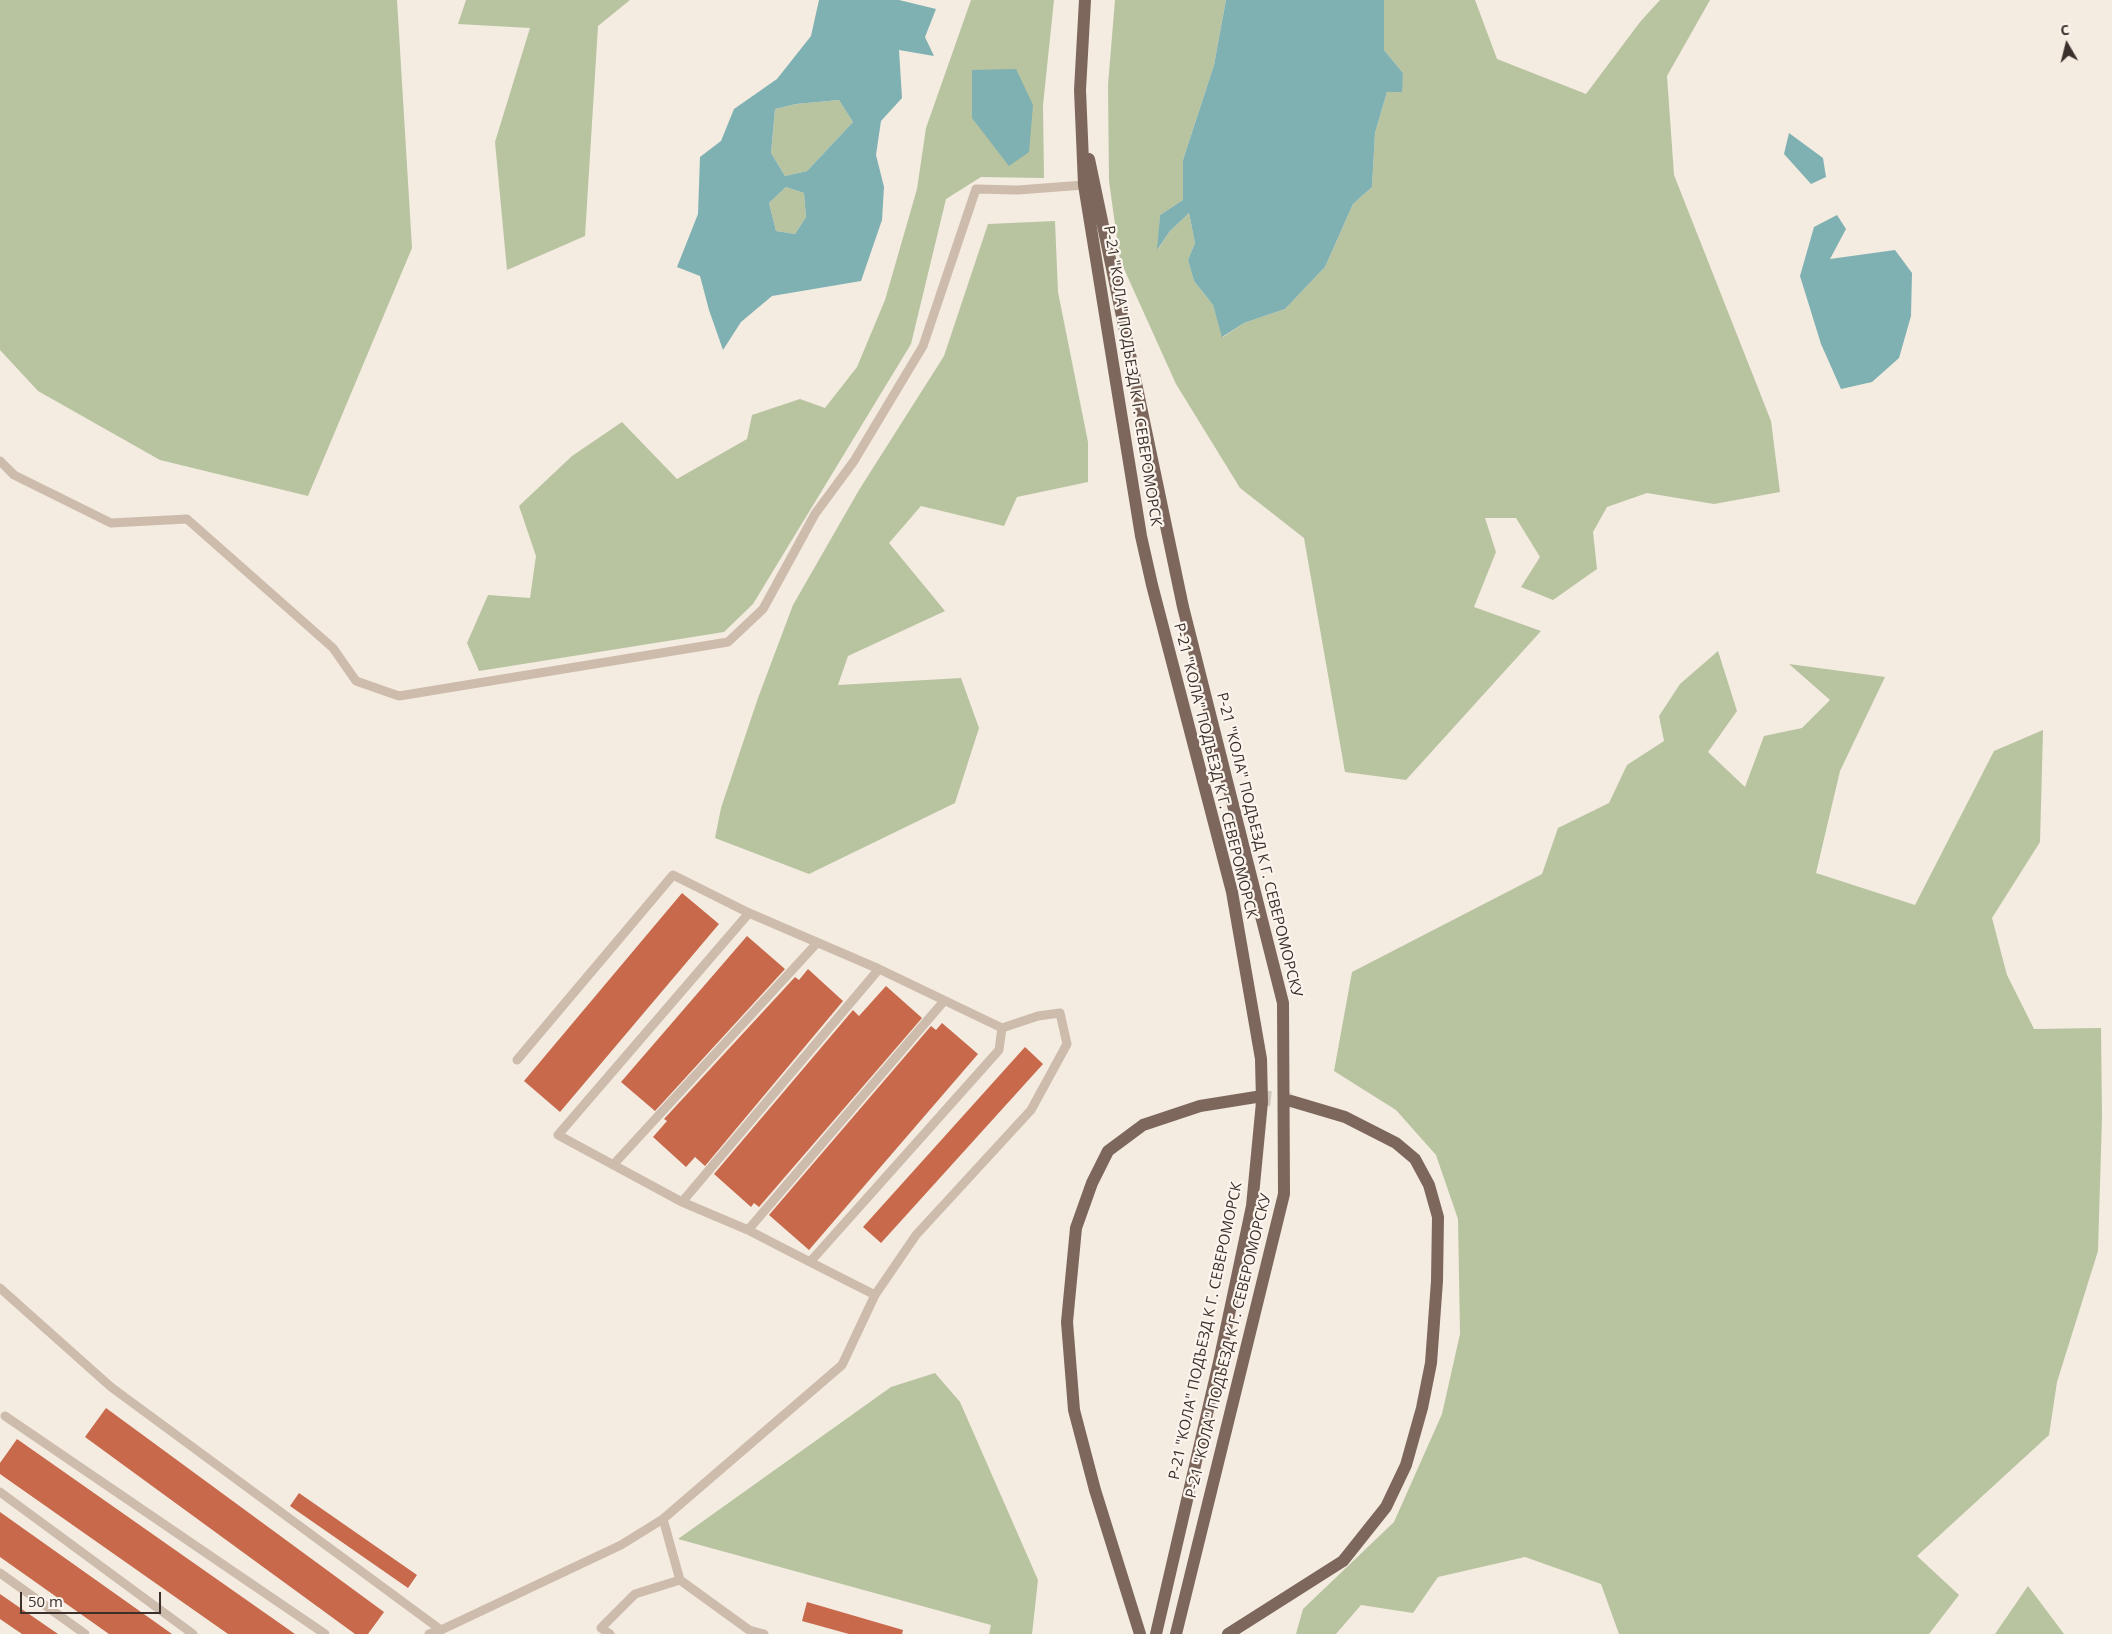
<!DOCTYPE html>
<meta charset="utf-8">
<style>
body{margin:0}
#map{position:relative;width:2112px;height:1634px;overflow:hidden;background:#f4ebe1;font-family:"Open Sans",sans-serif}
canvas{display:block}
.north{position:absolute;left:2042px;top:20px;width:50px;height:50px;-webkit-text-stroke:4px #fbf5ee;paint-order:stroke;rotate:352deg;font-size:14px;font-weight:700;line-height:20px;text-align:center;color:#3b302b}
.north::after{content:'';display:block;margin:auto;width:18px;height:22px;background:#3b302b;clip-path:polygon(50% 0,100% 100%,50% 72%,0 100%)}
.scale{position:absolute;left:20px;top:1592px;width:141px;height:22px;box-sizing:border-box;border:2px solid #3b302b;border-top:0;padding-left:6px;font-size:15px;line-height:18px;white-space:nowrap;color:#3b302b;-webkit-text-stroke:4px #fbf5ee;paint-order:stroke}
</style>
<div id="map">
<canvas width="2112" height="1634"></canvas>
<div class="north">С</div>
<div class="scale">50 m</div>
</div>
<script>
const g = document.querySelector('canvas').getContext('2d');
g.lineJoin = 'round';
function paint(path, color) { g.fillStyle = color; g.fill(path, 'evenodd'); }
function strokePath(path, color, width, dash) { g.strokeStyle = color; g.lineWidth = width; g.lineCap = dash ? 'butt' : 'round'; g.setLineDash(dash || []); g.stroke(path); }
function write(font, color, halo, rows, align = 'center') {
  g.font = font + ' "Open Sans",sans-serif'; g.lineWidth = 4.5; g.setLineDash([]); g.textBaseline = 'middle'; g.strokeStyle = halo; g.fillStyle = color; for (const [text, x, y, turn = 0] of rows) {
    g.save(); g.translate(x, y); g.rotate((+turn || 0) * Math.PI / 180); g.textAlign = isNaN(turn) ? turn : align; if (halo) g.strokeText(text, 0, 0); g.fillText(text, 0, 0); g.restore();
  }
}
const green = new Path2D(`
 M0,0H397L412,248L308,496L160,460L38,391L0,350Z
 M466,0H630L598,26L585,236L507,270L495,142L530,28L458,24Z
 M971,0H1054L1043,105L1044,178L981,177L946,199L911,344L753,604L724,632L479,671L467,643L488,595L530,598L536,556L519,506L572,456L622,422L677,479L747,439L752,415L800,399L825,408L857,367L885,300L917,189L926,128Z
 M1115,0H1226L1214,65L1183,160V200L1160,215L1158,249L1170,231L1189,213L1195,243L1188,260L1194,281L1213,305L1223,337L1244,323L1285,309L1325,267L1353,204L1372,187L1375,133L1387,92H1401L1403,73L1384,50V0H1475L1497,59L1586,94L1640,22L1660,0H1710L1667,76L1674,175L1771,421L1780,492L1714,504L1647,493L1607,507L1593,532L1597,569L1553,600L1521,587L1540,557L1516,518H1485L1496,552L1474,607L1541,631L1406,780L1345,772L1304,538L1240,488L1176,384L1120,260L1109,181L1108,85Z
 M839,100L853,122L807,171L785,176L771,153L775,109L796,104Z
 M786,187L804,193L806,217L795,234L776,231L769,203Z
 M1055,221L1058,292L1088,442V482L1017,497L1004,526L921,506L889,543L945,611L848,656L838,685L961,678L979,728L955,803L809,874L715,838L721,808L758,698L793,605L859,490L944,356L988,224Z
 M1718,651L1737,711L1708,752L1745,787L1764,736L1802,728L1830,700L1789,664L1885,677L1840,771L1816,873L1915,905L1994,751L2043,730L2040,842L1992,918L2007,975L2034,1029L2101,1028L2102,1117L2098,1251L2057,1382L2049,1435L1917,1556L1959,1595L1929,1634H1619L1601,1584L1525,1557L1438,1577L1413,1613L1361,1605L1336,1634H1296L1303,1609L1394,1522L1442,1414L1460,1334L1458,1219L1436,1155L1396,1110L1334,1071L1352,972L1542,874L1558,828L1609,803L1627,765L1664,741L1659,716L1680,684Z
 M935,1373L960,1402L1038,1580L1032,1634H989L991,1625L678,1539L891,1387Z
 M2028,1586L2064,1634H1995Z`);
const water = new Path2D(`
 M819,0H899L936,9L925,37L934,56L899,50L902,98L881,121L876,155L884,187L882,220L861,281L772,296L741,322L723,350L709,310L700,276L677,267L698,214L700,157L721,141L734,109L777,79L811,36ZM839,100L853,122L807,171L785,176L771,153L775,109L796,104ZM786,187L804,193L806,217L795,234L776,231L769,203Z
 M1226,0H1384V50L1403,73L1402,92H1387L1375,133L1372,187L1353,204L1325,267L1285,309L1244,323L1222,337L1213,305L1194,281L1188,260L1195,243L1189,213L1170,231L1157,250L1160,215L1183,200V160L1214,65Z
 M1016,69L1033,105L1029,152L1009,166L972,118V70Z
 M1789,133L1823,158L1826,177L1811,184L1784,154Z
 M1837,215L1846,229L1830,259L1895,250L1912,273L1911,316L1899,358L1872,382L1841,389L1821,344L1800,276L1814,227Z`);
const building = new Path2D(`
 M682,893L719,924L560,1112L524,1081Z
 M747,936L785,969L655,1111L621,1082Z
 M808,969L843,1001L705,1166L695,1157L686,1167L653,1137L667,1121L664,1119L795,977L799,980Z
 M886,986L922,1018L759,1207L754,1203L751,1207L714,1174L853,1010L859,1016Z
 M942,1023L978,1054L809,1250L769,1215L931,1026L936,1030Z
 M1025,1047L1043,1064L881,1243L863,1227Z
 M106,1408L384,1612L368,1634H355L85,1437Z
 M17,1439L295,1634H228L0,1474V1463Z
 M299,1493L417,1575L408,1588L290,1506Z
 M0,1512L172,1634H109L0,1557Z
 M0,1594L58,1634H22L0,1619Z
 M807,1602L903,1630L902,1634H849L802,1621Z`);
const highwayTunnel = new Path2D(`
 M1256,1097L1291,1101`);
const lane = new Path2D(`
 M0,461L14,475L111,523L187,519L333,648L356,681L399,696L728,642L763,609L815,514L854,461L923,346L976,189L1018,190L1084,185
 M517,1060L673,875L749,913L879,969L1002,1028
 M613,1165L817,943
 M682,1202L879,969
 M748,1230L944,1001
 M810,1262L875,1295
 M0,1288L111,1387L441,1630
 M5,1416L325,1634
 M0,1492L193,1634
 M663,1519L680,1580L749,1630L764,1634
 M0,1573L85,1634
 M429,1634L441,1630L621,1545L663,1519L842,1365L875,1295L916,1235L1031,1110L1067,1044L1060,1013L1038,1016L1002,1028L999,1050L810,1262L748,1230L682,1202L558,1135L749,913
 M610,1634L601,1628L635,1594L680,1580`);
const primary = new Path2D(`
 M1085,0L1080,90L1084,185L1141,536L1152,585L1232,892L1261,1059L1262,1102L1252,1206L1219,1362L1156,1634
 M1089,159L1183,607L1283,1003L1284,1194L1176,1634
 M1140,1634L1095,1490L1074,1410L1067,1322L1076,1228L1092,1183L1108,1151L1143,1125L1200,1106L1256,1097
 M1228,1634L1343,1561L1386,1507L1406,1465L1422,1408L1431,1363L1437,1281L1438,1217L1429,1185L1415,1159L1396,1143L1345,1117L1291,1101`);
const streetNames = [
 ["Р-21 \"КОЛА\" ПОДЪЕЗД К Г. СЕВЕРОМОРСК",1132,376,81],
 ["Р-21 \"КОЛА\" ПОДЪЕЗД К Г. СЕВЕРОМОРСК",1215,771,76],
 ["Р-21 \"КОЛА\" ПОДЪЕЗД К Г. СЕВЕРОМОРСКУ",1259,845,76],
 ["Р-21 \"КОЛА\" ПОДЪЕЗД К Г. СЕВЕРОМОРСК",1206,1331,-78],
 ["Р-21 \"КОЛА\" ПОДЪЕЗД К Г. СЕВЕРОМОРСКУ",1229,1346,-76]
];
paint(green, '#b8c4a0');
paint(water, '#7fb0b2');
paint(building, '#c8694b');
strokePath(highwayTunnel, '#cfc6bd', 15, [15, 8]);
strokePath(lane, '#cdbbac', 9);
strokePath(primary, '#7d675c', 12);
write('15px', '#3b302b', '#fbf5ee', streetNames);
</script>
